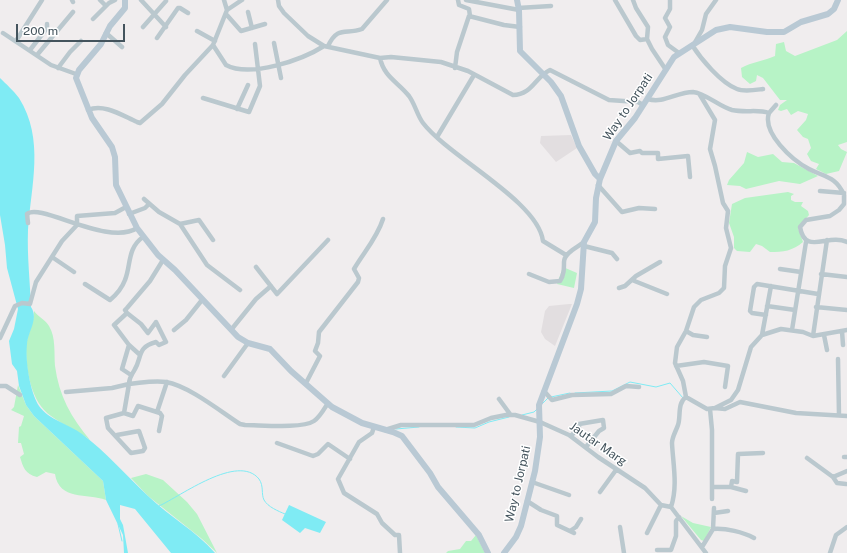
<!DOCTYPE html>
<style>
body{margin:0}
#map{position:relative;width:847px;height:553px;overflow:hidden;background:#f0edee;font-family:"Public Sans",sans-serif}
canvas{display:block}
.scale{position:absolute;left:16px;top:24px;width:109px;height:18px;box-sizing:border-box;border:2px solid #44545d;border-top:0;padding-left:5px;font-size:12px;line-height:14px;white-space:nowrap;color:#44545d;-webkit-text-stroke:3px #fff;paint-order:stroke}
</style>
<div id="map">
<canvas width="847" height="553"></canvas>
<div class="scale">200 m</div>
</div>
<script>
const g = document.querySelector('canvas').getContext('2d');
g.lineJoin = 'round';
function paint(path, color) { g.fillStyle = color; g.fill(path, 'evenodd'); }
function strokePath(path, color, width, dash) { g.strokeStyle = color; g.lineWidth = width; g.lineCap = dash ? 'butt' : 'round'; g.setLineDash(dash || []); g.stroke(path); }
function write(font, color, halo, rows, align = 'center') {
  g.font = font + ' "Public Sans",sans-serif'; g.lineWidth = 3; g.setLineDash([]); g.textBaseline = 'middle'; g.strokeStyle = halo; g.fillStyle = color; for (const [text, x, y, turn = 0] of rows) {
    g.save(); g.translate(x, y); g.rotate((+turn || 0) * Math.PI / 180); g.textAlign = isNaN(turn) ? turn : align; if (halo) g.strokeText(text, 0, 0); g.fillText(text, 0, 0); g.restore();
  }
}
const education = new Path2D(`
 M571,135L577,148L556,162L540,143L541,136Z
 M569,304H572L555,346L545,339L541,332L545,311L549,306Z`);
const green = new Path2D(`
 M847,31V142L838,145L841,149L847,152L839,171L826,174L816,169L819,164L811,161L807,154L811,148L808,139L803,137L797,130L806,120L808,114L798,111L791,115L787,109L781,111L778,110L780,105L787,100H780L763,78L757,75L756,81L750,84L742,77L741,68C752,62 763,61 775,56L776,44L784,42L786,51L795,56L837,40Z
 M747,152L758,157L773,154L782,162L794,163L818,176L800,184L779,181L746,189L740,186L727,185L729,180L744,163Z
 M788,192L794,194L791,196V200L795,202H803L801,206L808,211L809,215L798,228L803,242C793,251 783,252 770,252L762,246L756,244L750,252L737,251L734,248V237L729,223L732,204L745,198Z
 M563,267L577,273L574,288L557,284Z
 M34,311C38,317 46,320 49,326C56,337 54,354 55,366C59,396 71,417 90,440C78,431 63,425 51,416C31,402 26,371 26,347C27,334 34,324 34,311Z
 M18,385L26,405L34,416L103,481L106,500C87,493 59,501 55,474L46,472L37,477C25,474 23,467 20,457L24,454L21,443H18L19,427L21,426L24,416L11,410L14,407Z
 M146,474L163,480L187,502L197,514L217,553L202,539L148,496L131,478Z
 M681,516L693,523L711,527L704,541L701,540Z
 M476,535L485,553H446L448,551L460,549L466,541H471Z`);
const water = new Path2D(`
 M0,78C6,84 14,91 19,98C45,139 31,186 28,230C27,255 30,281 31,307C39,319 28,331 27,344C25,360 30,392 39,406C49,420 69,424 82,434C106,452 126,475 148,496C170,517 196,531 215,553H171L135,509L120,505V519L123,525L128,553H124L123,535L106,500L103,481L34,416L26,405L19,386L17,371L12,364L9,341L14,329L18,309L7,268L5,245L0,215Z
 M289,505L326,522L320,533L305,528L300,533L282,520Z`);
const stream = new Path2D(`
 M575,393L612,391L630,382L656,387L670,383L683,398
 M551,397L570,393
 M542,404L548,398
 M522,415L534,412L537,409
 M456,427L475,428L489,422L509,417
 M396,429L419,427
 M159,506C181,496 238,453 259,479C264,486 261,494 264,500C268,507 278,511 285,514
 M118,524L122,541`);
const street = new Path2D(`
 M72,0L73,2
 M100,0L106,6
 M141,0L166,27
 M278,0L279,6L284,13L308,36L324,46L380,58L391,57L441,62L468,71L513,95C532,95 535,77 550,70L609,100L638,102L643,105
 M458,0L459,5L469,9L470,16
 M466,0L519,10
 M615,0L636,36L640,40L647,39
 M633,0L636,8L648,27L647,39L652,49L666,70
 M670,0V9L665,18L670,27L665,37L668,45L679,53
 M518,8L551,6
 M227,10L242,0
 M248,12L252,28
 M226,14L241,31L265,24
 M93,19L109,3L115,0
 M143,27L166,1
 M197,31L215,41
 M3,33L51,65L76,74
 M106,33L122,47
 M157,38L178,8H180L188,13
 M16,41L42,0
 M274,43L281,78
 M694,44L702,30L706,14L716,0
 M213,45L226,65C250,78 302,60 324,46
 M692,45C701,59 721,83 737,89C744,92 755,90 763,89
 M328,46C338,25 346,35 362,29L387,0
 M30,50L47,28V24
 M37,55L73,12
 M380,58C384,77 398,82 409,96C415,104 417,115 423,123C449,157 538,201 543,241L566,255
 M58,68L70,52L81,41
 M455,68L457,52L469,16L504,25L520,27
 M203,98L249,112L260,86L255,44
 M648,99C663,104 677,92 693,92C705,93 720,107 732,110C746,113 758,109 769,113C762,133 792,160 809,169C824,177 836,176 844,195V204L839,210L830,216L806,220L800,227C805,256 828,233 847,242
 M237,109L248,85
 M88,110C104,103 123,116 137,122L140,123L162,104L185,75L213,45L227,10L224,0
 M769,113L776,105
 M437,137L474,75
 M616,141L630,153L640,151L642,153H658V159L688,156L690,177
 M598,185L622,212L639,208L655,209
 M820,191L844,193
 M144,199L159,212L180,224L207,265L240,290
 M129,214L145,208L149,204
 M28,223L27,214C40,202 108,247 137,228
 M180,224L199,220L213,240
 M584,246L612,253L617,259
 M52,257L74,272
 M256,267L277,294L328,240
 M780,269L801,272
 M529,274L549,282L560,281C564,275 564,269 564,262C564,253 578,247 584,242
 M821,274L847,277
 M632,280L667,294
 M85,284L110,300C116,295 122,288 125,280C131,266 127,248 143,237
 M619,288L625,286L636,276L660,262
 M767,306L795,310
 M816,307L847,310
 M766,315L752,313L750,311L754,287L757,284L818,294
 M174,330L186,320L202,300
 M231,330L256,299L271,286
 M792,330L806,242
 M686,331L693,335L707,337
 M842,331L843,345
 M762,335L771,286
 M824,335L827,350
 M813,336L827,240
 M0,338L15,306L22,303L30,304L36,282L62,241L77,225V216L115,213L126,207
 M129,345L114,325L127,313L125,310L127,308L150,281L163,260
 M838,359L839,415
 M676,366L704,362L728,366L725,387
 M131,375L122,369L129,345L139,354
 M224,376L248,343
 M306,383L320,356L315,351L318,343L319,332L358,282L359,278L354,269C364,252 377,238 383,219
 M0,386H6L20,395
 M544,391L552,400L572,395L611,394L626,386L639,387
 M66,392L112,388L129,384C129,377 132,375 135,369C142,357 137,347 156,342L159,345L166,342L156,322L148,333L141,324L127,313
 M686,397L707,409L715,408L731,400L738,390L751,347L762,335L781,329L803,332L813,336L847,330
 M499,399L510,414
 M715,408L725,409L740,402L796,413L847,416
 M710,409L712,430V499
 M157,412L167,382
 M124,413L133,416L138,406L160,413L162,416L159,431
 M374,427L372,433L359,442L338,479L344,493L377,514L382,523L395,535H399L400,553
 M385,430L401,425H474L491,418L506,415H515L540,422L569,435L598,457L645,488L661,505L671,507L706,553
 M117,435L139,431L145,448L143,451L131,453L108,428L106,418L124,413L129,384C141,383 153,380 166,382C189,386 220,411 240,424L245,425C261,425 302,429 314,421C320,417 324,409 328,403
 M571,436L579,427V424L603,420L604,428L599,431L586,447
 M277,443L313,456L318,454L328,444L350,459
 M844,457H847
 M807,458L833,477
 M532,482L569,495
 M846,484L837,483L833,477L847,471
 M712,487H731L732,481L737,482L738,454L763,453
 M731,487L746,491
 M600,492L616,470
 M527,501L541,510L557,516V525L574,533
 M671,507C678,486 673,464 672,443C672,437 676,431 678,425C681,417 677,403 686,397L683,381L675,363L677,347L686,331L694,307L701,300L719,293L724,288L725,266L731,248L726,228L728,211L723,203L715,166L710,149L715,120L700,95
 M714,513L728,511
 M620,527L624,553
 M713,529L714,508
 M570,531L576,527L581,519
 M647,533L661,505
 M702,547L713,529C726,528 743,532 754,538
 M657,550H671L676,536V521L679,517
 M830,553L836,535L847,527`);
const secondary = new Path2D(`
 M125,0V8L110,26L101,44L79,70L76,78L92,118L112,147L115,157L116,185L137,228L158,255L175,270L238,337L248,343L270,349L291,371L332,407L362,423L393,432L402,436L430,473L438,487L479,535L488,553
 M517,0L519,10L520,51L551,82L561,96L579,146L595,174L600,179
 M504,553L516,537L521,526L535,471L540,437L539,405L577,304L581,289L584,242L595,222L596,198L600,179L616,141L635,118L674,57L716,30L730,27L767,32H784L801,22L828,14L834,9L838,0`);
const streetNames = [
 ["Way to Jorpati",628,107,-56],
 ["Jautar Marg",598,444,35],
 ["Way to Jorpati",518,484,-77]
];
paint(education, '#e2dee0');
paint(green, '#b7f3c6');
paint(water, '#7febf4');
strokePath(stream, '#7febf4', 1);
strokePath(street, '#bac8ce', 4.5);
strokePath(secondary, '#b9c9d4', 6);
write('12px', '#44545d', '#fff', streetNames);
</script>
